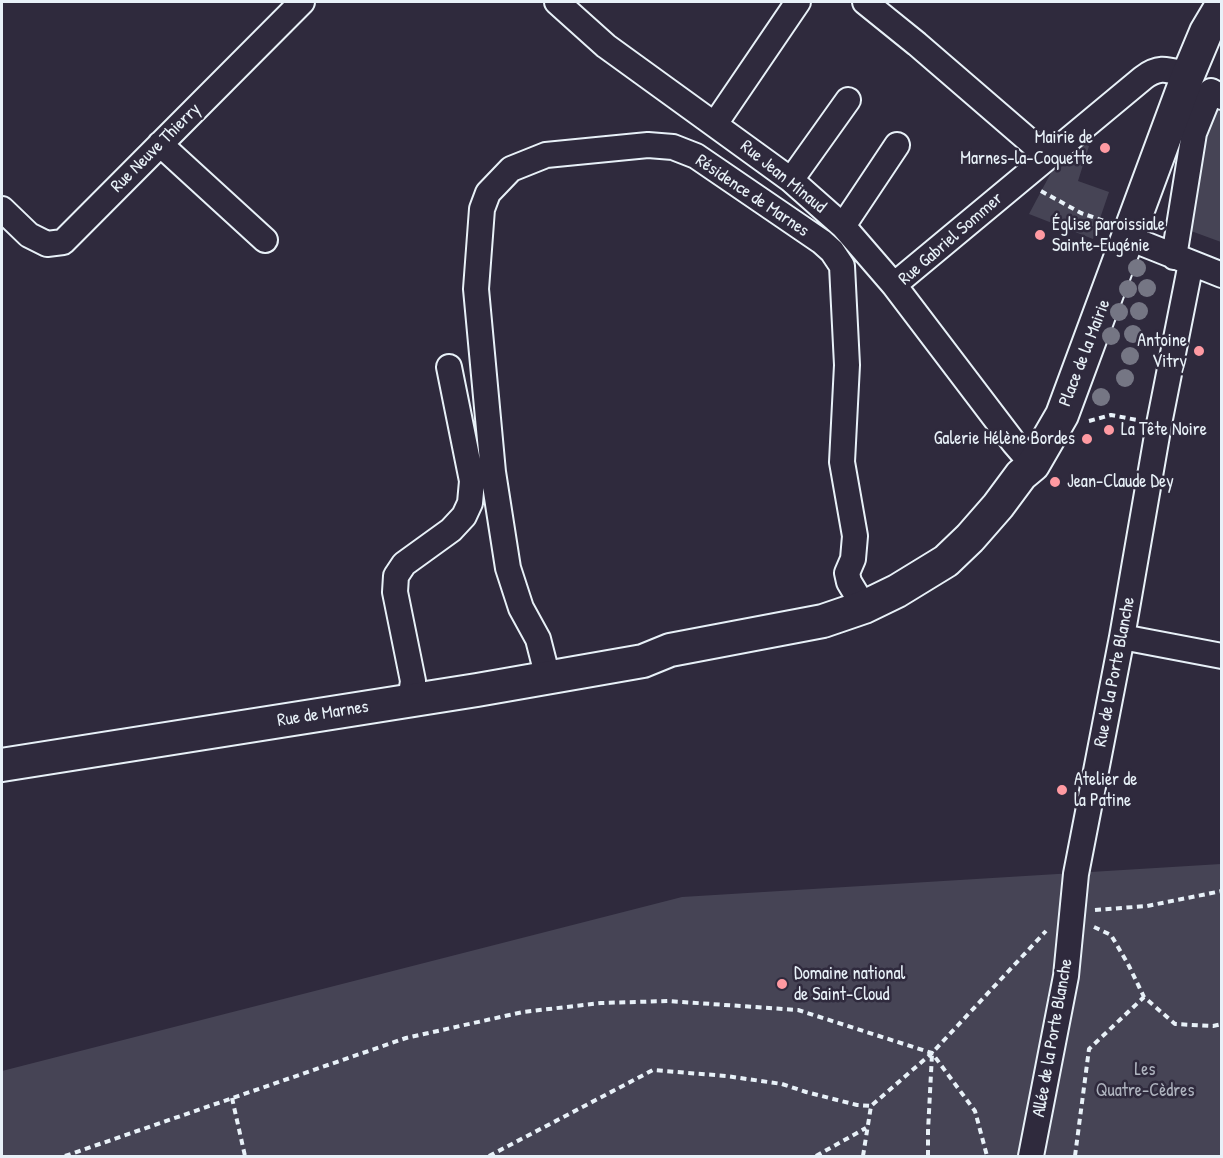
<!DOCTYPE html>
<meta charset="utf-8">
<style>
body{margin:0}
#map{position:relative;width:1223px;height:1158px;overflow:hidden;background:#2f2a3d;font-family:"Patrick Hand",sans-serif}
canvas{display:block}
.frame{position:absolute;inset:0;border:3px solid #e8f1f8;pointer-events:none}
</style>
<div id="map">
<canvas width="1223" height="1158"></canvas>
<div class="frame"></div>
</div>
<script>
const g = document.querySelector('canvas').getContext('2d');
g.lineJoin = 'round';
function paint(path, color) { g.fillStyle = color; g.fill(path, 'evenodd'); }
function strokePath(path, color, width, dash) { g.strokeStyle = color; g.lineWidth = width; g.lineCap = dash ? 'butt' : 'round'; g.setLineDash(dash || []); g.stroke(path); }
function write(font, color, halo, rows, align = 'center') {
  g.font = font + ' "Patrick Hand",sans-serif'; g.lineWidth = 5; g.setLineDash([]); g.textBaseline = 'middle'; g.strokeStyle = halo; g.fillStyle = color; for (const [text, x, y, turn = 0] of rows) {
    g.save(); g.translate(x, y); g.rotate((+turn || 0) * Math.PI / 180); g.textAlign = isNaN(turn) ? turn : align; if (halo) g.strokeText(text, 0, 0); g.fillText(text, 0, 0); g.restore();
  }
}
const green = new Path2D(`
 M1221,109V242L1191,231L1210,112Z
 M1082,143L1089,146L1078,181L1109,192L1093,239L1029,214L1053,169Z
 M1221,864V1156H2V1071L682,897Z`);
const path = new Path2D(`
 M1041,191L1081,213L1107,222
 M1089,421L1111,415L1137,420
 M1095,910L1147,906L1222,891
 M1094,927L1111,935L1128,964L1144,997L1175,1024L1213,1026L1222,1024
 M232,1098L245,1156
 M65,1156L406,1038L523,1012L601,1003L668,1001L798,1010L932,1053L975,1111L987,1156
 M489,1156L653,1070L726,1076L782,1084L806,1092L857,1105L871,1106
 M816,1156L866,1128
 M863,1156L871,1106L932,1053L1046,931
 M928,1156V1131L932,1054
 M1075,1156L1089,1049L1144,997`);
const minor = new Path2D(`
 M557,2L606,46L791,180L843,226L894,285L1014,443L1033,465
 M865,2L917,44L1048,157
 M715,124L798,2
 M160,144L265,240
 M791,180L848,100
 M2,209L29,235L47,244L63,242L302,2
 M843,226L897,145
 M1129,238L1222,275
 M1174,257L1194,133L1211,91L1222,97
 M894,285L1143,78C1160,65 1168,70 1188,75
 M1122,637L1222,656
 M548,678L538,639L521,608L508,568L493,472L476,289L482,209L488,193L511,169L546,155L648,145L673,147L696,156L822,242L832,251L842,266L847,365L842,462L855,536L853,559L847,573L849,582L864,607
 M410,701L413,681L395,592L396,576L404,564L451,530L464,516L470,503L472,481L449,367
 M1031,1156L1066,976L1076,874L1122,637L1159,424L1191,263`);
const major = new Path2D(`
 M2,765L477,690L643,661L670,650L823,621L864,607L897,591L946,561L970,538L998,506L1021,475L1033,465L1062,415L1188,75L1206,32L1222,5`);
const trees = [
 [1137,268],
 [1147,288],
 [1128,289],
 [1139,311],
 [1119,312],
 [1133,334],
 [1111,336],
 [1130,356],
 [1125,378],
 [1101,397]
];
const markers = [
 [1105,148,6,"#ff9aa2"],
 [1040,235,6,"#ff9aa2"],
 [1199,351,6,"#ff9aa2"],
 [1109,430,6,"#ff9aa2"],
 [1087,439,6,"#ff9aa2"],
 [1055,482,6,"#ff9aa2"],
 [1062,790,6,"#ff9aa2"],
 [782,984,6,"#ff9aa2"]
];
const poiNames = [
 ["Mairie de",1093,138,"right"],
 ["Marnes-la-Coquette",1093,159,"right"],
 ["Église paroissiale",1052,225],
 ["Sainte-Eugénie",1052,246],
 ["Antoine",1187,341,"right"],
 ["Vitry",1187,362,"right"],
 ["La Tête Noire",1121,430],
 ["Galerie Hélène Bordes",1075,439,"right"],
 ["Jean-Claude Dey",1067,482],
 ["Atelier de",1074,780],
 ["la Patine",1074,801],
 ["Domaine national",794,974],
 ["de Saint-Cloud",794,995]
];
const streetNames = [
 ["Rue Neuve Thierry",156,148,-45],
 ["Rue Jean Minaud",783,177,39],
 ["Résidence de Marnes",752,196,34],
 ["Rue Gabriel Sommer",951,239,-41],
 ["Place de la Mairie",1085,353,-69],
 ["Rue de la Porte Blanche",1115,672,-79],
 ["Rue de Marnes",323,714,-9],
 ["Allée de la Porte Blanche",1053,1038,-80]
];
const parkNames = [
 ["Les",1145,1070],
 ["Quatre-Cèdres",1145,1091]
];
paint(green, '#464455');
strokePath(minor, '#e8f1f8', 28);
strokePath(major, '#e8f1f8', 36);
strokePath(path, '#e8f1f8', 4, [6, 4.5]);
strokePath(minor, '#2f2a3d', 24);
strokePath(major, '#2f2a3d', 32);
g.fillStyle = '#757684';
for (const [x, y] of trees) { g.beginPath(); g.arc(x, y, 9, 0, 2 * Math.PI); g.fill(); }
for (const [x, y, r, color] of markers) { const dot = new Path2D(); dot.arc(x, y, r, 0, 2 * Math.PI); g.fillStyle = color; g.fill(dot); strokePath(dot, '#2f2a3d', 2); }
write('18px', '#e8f1f8', '#2f2a3d', poiNames, 'left');
write('18px', '#e8f1f8', '#2f2a3d', streetNames);
write('18px', '#afb4bf', '#2f2a3d', parkNames);
</script>
